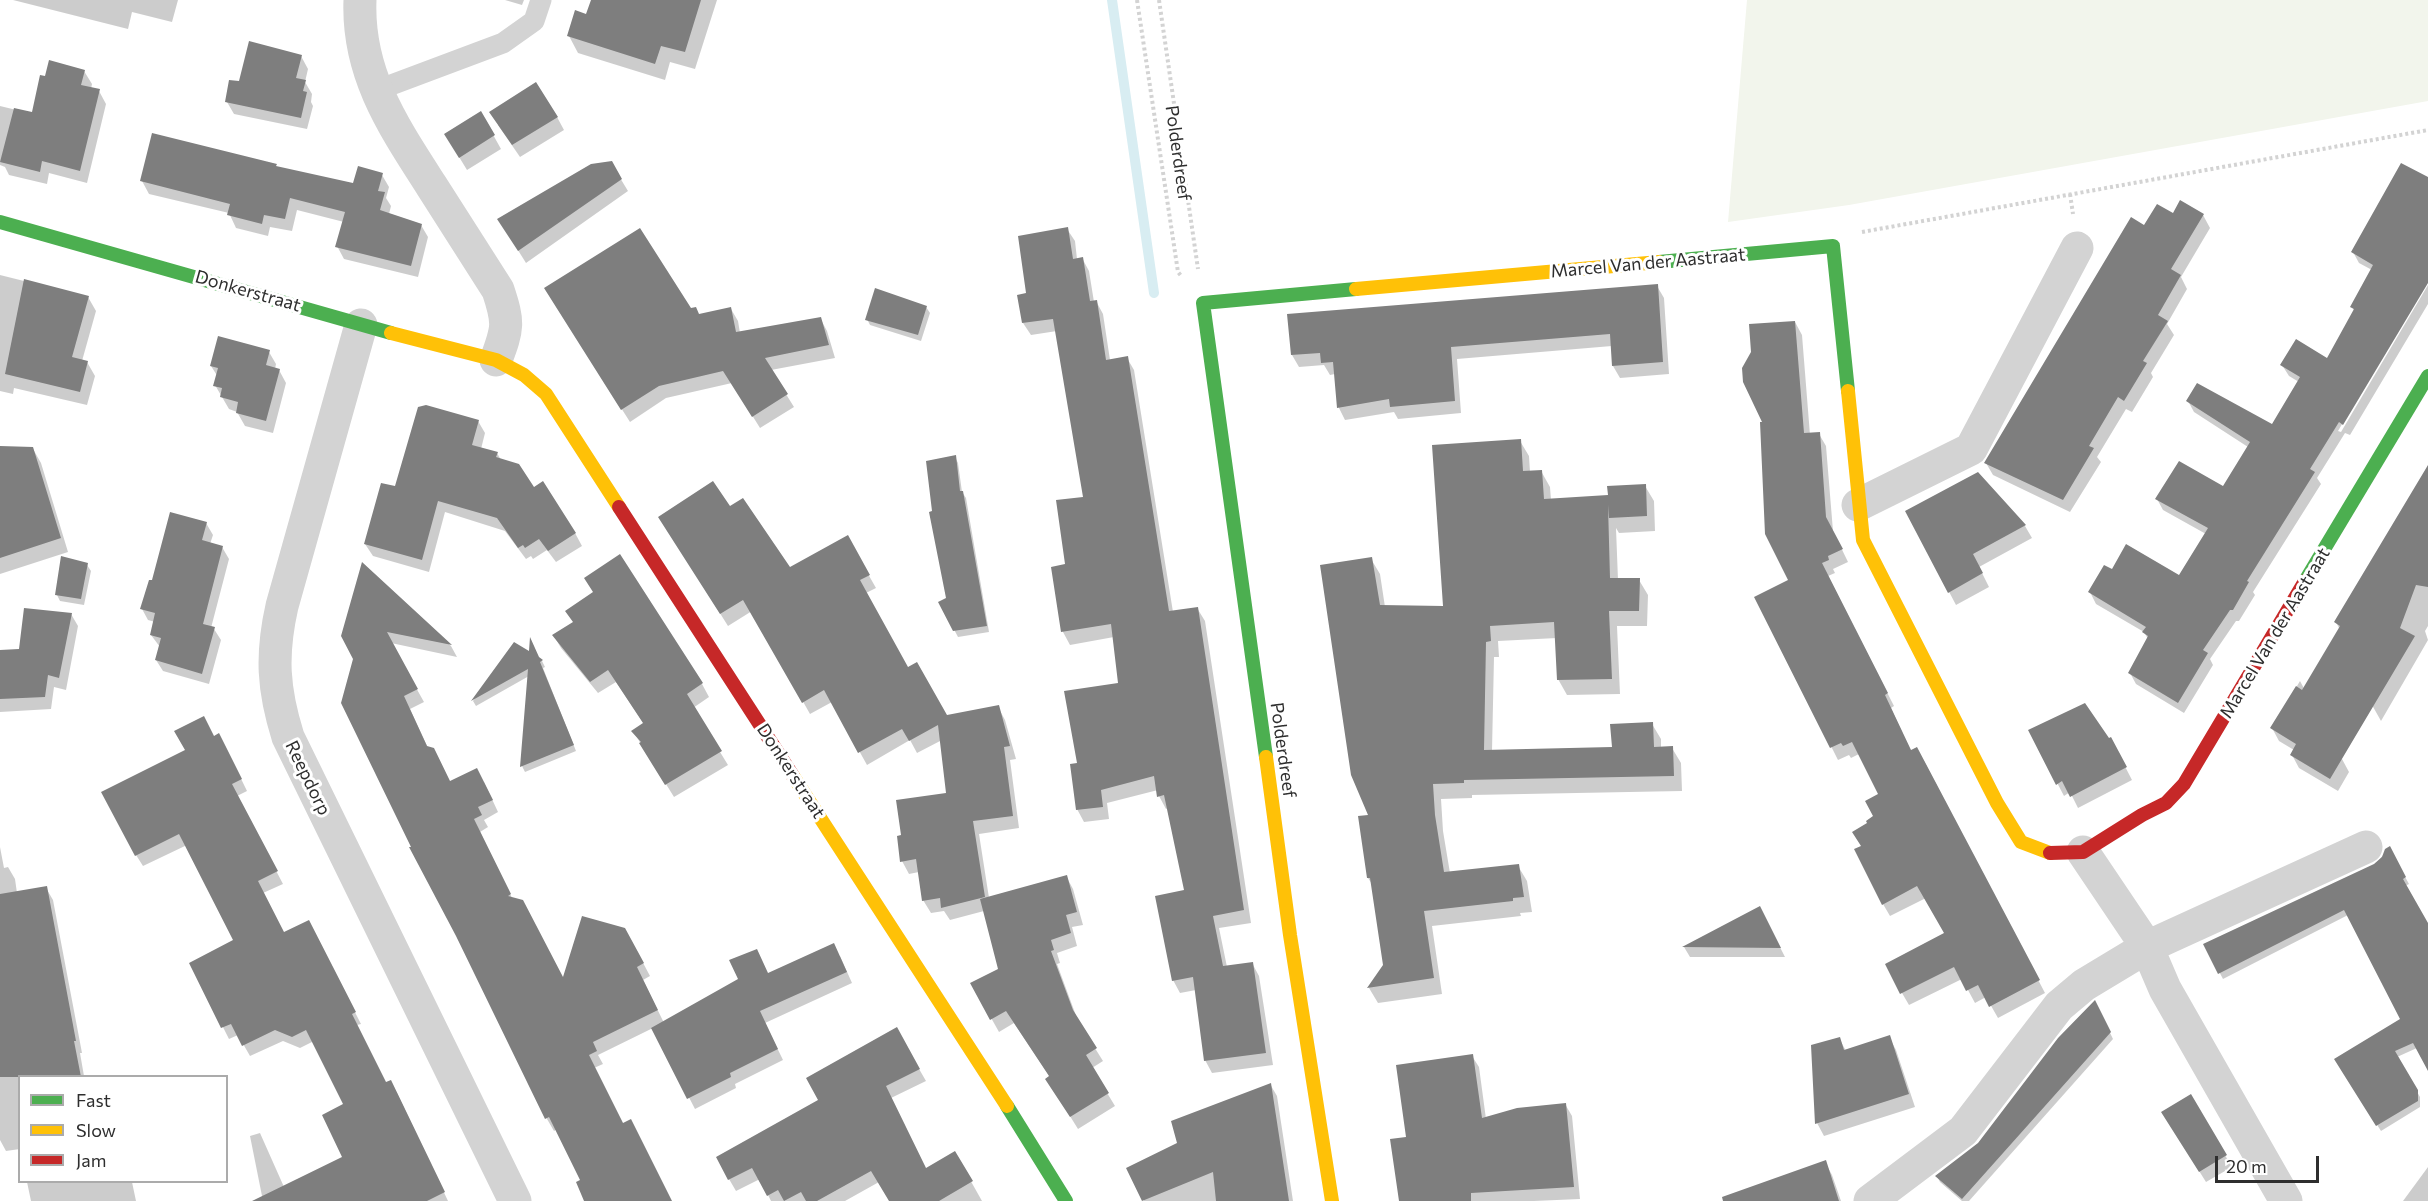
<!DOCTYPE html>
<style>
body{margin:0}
#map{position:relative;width:2428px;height:1201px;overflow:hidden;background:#fff;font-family:Commissioner,sans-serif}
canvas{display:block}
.legend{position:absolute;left:18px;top:1075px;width:210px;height:108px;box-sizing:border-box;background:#fff;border:2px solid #ababab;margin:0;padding:8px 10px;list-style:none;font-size:18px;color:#2e2e2e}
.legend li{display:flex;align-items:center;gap:12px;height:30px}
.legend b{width:30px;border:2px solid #ababab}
.scale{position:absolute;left:2215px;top:1156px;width:104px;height:27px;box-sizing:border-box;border:3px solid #2e2e2e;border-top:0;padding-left:8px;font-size:18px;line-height:21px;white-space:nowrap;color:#2e2e2e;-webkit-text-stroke:4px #fff;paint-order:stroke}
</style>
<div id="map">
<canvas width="2428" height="1201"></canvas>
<ul class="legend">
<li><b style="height:8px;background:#4caf50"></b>Fast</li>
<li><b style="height:8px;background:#ffc107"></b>Slow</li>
<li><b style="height:8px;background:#c62828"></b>Jam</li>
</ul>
<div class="scale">20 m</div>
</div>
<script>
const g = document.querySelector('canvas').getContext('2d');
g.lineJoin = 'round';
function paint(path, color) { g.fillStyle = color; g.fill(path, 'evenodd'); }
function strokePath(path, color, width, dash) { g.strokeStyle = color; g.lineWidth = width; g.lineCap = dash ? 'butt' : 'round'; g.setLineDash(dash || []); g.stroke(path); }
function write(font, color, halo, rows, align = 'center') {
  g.font = font + ' Commissioner,sans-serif'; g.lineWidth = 6; g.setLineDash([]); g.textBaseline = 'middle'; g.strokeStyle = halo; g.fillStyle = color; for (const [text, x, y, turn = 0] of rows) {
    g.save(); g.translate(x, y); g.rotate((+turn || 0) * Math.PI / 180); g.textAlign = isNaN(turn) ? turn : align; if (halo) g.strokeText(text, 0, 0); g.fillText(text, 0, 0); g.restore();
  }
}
const green = new Path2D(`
 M1747,0H2428V101L1849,205L1728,222Z`);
const shadow = new Path2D(`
 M13,0H178L172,22L132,12L128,29Z
 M505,0H524L522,5Z
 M593,0H717L695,69L670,62L665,80L578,53L569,36L587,16Z
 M301,56L308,69L305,82L312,94L311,102L313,106L307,129L234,114L227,102L240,83Z
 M84,71L92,84L91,89L99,91L106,104L87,183L49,173L47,184L9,175L5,167L0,165V106L33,114L46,78Z
 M481,113L501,149L467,170L453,147Z
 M557,117L564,130L520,157L498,125Z
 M611,163L628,191L526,263L506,231Z
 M277,168L354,185L382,175L389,187L386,198L391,206L389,214L421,225L428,237L418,277L344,259L337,246L344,222L297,210L292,231L270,227L268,236L236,228L229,213L149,194L142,181Z
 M2428,181V280L2338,431L2341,432L2428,285V304L2350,435L2345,433L2317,478L2321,484L2253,592L2255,595L2239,621H2236L2210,659L2213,665L2184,713L2136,684L2130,673L2148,639L2144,632L2096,604L2090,592L2112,571L2179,577L2206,534L2163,510L2157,499L2223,488L2248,447L2194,412L2188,401L2273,426L2299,382L2289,376L2282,365L2327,360L2355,312L2352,307L2372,270L2359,263L2353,252Z
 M2173,215H2203L2210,228L2181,277L2187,289L2167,324L2174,335L2151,373L2153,377L2132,412L2126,409L2097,457L2101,462L2070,512L1993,475L1986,463L2145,227Z
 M1067,229L1075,241L1077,259L1082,258L1089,271L1094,302L1096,301L1103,314L1110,360L1127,358L1134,370L1173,612L1197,608L1205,621L1251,923L1219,928L1227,967L1252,963L1259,976L1273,1065L1212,1073L1205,1060L1196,990L1180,993L1173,980L1186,892L1168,808L1166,809L1159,796L1158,790L1107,803L1109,819L1084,822L1077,809L1079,764L1120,684L1114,637L1070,645L1063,632L1053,568L1066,565L1085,498L1057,331L1031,335L1023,323L1027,294Z
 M0,275L88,297L96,311L82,361L87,362L95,376L87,405L14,388L13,394L0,391Z
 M1657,286L1664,298L1669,374L1620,378L1613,366L1612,346L1457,359L1461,413L1398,419L1394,412L1345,420L1339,408L1335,374L1330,375L1324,365L1299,367L1292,355L1289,316Z
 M553,301L691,310L699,316L731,309L738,321L740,333L820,318L827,331L835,358L771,370L794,407L760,428L732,383L666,398L630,422Z
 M926,307L930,313L921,341L870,325L867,319Z
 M1795,322L1802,335L1810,435L1819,434L1826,446L1833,531L1848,562L1833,569L1835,573L1828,576L1894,706L1891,708L1911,752L1924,761L2045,993L1998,1018L1986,997L1975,1003L1962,979L1909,1005L1902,993L1887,964L1946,934L1926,898L1890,916L1883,904L1862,846L1869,824L1875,816L1880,795L1859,754L1851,758L1849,755L1838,760L1756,597L1790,581Z
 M269,352L276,364L275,369L279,370L286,383L273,433L245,426L237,412L229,409L215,385L218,377L211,366Z
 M478,421L485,433L481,449L497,453L501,460L534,489L575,533L582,546L556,562L547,550L533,559L531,556L526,559L505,531L445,512L429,572L373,556L365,544L396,488Z
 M1520,441L1529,456L1530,472L1541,471L1550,487L1551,500L1609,496L1645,486L1654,501L1655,531L1619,533L1616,528L1618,580H1639L1648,595L1647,626H1617L1620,694L1567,695L1558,679L1557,638L1498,641L1499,657H1494L1492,751L1613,749L1652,724L1661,739V748H1672L1681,763L1682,791L1472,795V798L1441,799L1443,831L1450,873L1518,866L1527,881L1532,912L1520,913L1521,916L1432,926L1442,994L1378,1003L1369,988L1385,965L1372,884L1368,878L1371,816V559L1380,574L1385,607H1445Z
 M0,448L33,449L41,463L68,552L0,574Z
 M955,457L958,463L962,492L966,498L989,632L958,637L940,603L948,598L934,512Z
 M2428,468V626L2425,631L2428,640L2381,721L2335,639L2340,630L2336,622Z
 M1978,474L2025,526L2032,538L1979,567L1989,587L1956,605L1907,512Z
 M729,508L789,569L847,537L876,588L866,593L908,669L946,717L998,707L1005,720L1016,759L1010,760L1019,828L979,834L989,898L1066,876L1073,889L1083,925L1072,927L1077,946L1057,953L1060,963L1057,964L1078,1021L1103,1061L1092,1068L1115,1106L1078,1129L1055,1092L1050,1077L1014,1023L999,1032L972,984L1000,970L984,911L950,920L944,911L931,913L923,900L919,872L909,874L902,861L903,836L948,794L942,740L917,753L910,740L867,765L832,702L810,714L752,611L728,626L667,529Z
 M206,523L213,535L210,544L222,547L229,559L211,628L214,629L221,640L209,684L163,671L156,660L160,647L151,635L155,622L148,620L142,609L153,582Z
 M87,565L91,571L84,605L60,601L57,595Z
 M363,565L451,646L457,657L391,643L424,702L410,709L428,748L450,782H484L498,812L484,820L488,827L480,832L512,898L564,980L632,942L650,976L643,980L664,1023L768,974L840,956L852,983L765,1023L783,1060L735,1084L736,1088L695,1109L653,1028L598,1055L603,1064L594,1068L623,1124L671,1201H587L582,1181L557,1129L554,1131L547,1119L413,847L354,659Z
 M594,593L702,684L709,697L693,708L728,765L674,797L633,731L644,724L616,682L598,693L561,648L554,636L574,623Z
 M71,614L78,626L66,690L54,687L51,709L0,712V651L20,650Z
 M514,644L542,661L545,667L543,668L576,751L525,772L522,766L529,676L476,706L473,701Z
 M2300,681L2349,772L2338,791L2299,768L2292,755L2294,750L2279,741L2272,728Z
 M2030,731L2117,751L2132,780L2078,808L2070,792L2064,796Z
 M214,738L225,746L247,791L237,796L283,884L263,893L284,934H315L361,1024L357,1025L386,1084L397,1093L448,1201H263L250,1136L260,1133L284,1187L344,1157L345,1105L314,1041L300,1048L283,1041L250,1056L238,1035L229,1039L191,964L235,941L187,845L143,866L136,855Z
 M0,847L4,868L8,867L15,879L17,893L46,888L53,900L82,1053H80L84,1076H20V1149L6,1151L0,1140Z
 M2389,848L2409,884L2405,886L2428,926V1043L2397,1057L2420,1097V1107L2381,1131L2336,1060L2402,1019L2348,915L2223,979L2205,945L2375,865Z
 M1760,908L1785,957H1690L1684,947Z
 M2095,1002L2113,1039L1969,1201H1962L1940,1182L1937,1176L1979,1144L2059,1039Z
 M896,1029L926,1081L891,1098L926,1170L955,1153L982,1201H890L879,1182L845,1201H771L760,1179L736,1191L729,1179L820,1101Z
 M1889,1037L1896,1050L1915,1107L1824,1136L1817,1123L1839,1038L1846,1051Z
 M1472,1056L1479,1067L1486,1119L1565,1104L1572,1116L1580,1199L1534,1201H1400L1408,1139Z
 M1270,1084L1277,1096L1293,1201H1144L1128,1169L1179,1144Z
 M2190,1096L2232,1167L2206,1182L2169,1123Z
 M1825,1162L1832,1175L1841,1201H1773Z
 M2428,1167V1201H2403Z
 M27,1182H132L136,1201H31Z`);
const stream = new Path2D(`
 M1112,0L1154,293`);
const building = new Path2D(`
 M591,0H701L685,52L661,46L655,64L567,36L575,10L586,14Z
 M249,41L302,55L296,78L306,80L303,91L307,92L301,118L225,102L229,80L239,81Z
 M49,60L85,70L81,85L100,89L80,171L42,161L40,172L0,162L14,108L32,112L40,75L45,76Z
 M536,82L558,117L512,145L489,112Z
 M481,111L495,135L459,158L444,134Z
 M152,133L277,164L276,166L353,183L358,166L383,173L378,191L385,192L380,210L422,224L411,266L335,247L345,212L290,198L285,219L264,215L262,224L227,215L230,204L140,181Z
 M612,161L622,179L518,251L497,219L591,164Z
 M2401,163L2428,177V283L2343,425L2339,422L2310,469L2315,472L2247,581L2249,582L2233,610H2230L2203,650L2208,653L2178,703L2128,673L2148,636L2142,632L2146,627L2088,592L2104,565L2112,569L2126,544L2179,575L2208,528L2155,499L2179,461L2223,486L2250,442L2186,401L2197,383L2272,424L2300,377L2280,365L2296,339L2327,358L2354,309L2350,307L2373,265L2351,252Z
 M2180,200L2204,214L2171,269L2181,275L2158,315L2168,321L2143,361L2147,363L2124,401L2118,397L2089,446L2094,448L2063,500L1984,463L2131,217L2144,225L2157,204L2173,213Z
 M1068,227L1073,259L1083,257L1090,301L1097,300L1106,360L1128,356L1169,611L1198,607L1244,910L1213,916L1223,966L1253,962L1266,1053L1204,1061L1193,977L1172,981L1155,896L1184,890L1164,795L1157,797L1154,776L1101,790L1103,807L1076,810L1070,764L1077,763L1064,691L1118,683L1111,624L1061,632L1051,567L1065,564L1056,500L1083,497L1053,319L1022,323L1017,295L1026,293L1018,236Z
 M640,228L691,308L696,307L699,314L731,307L736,332L821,317L829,345L765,358L788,394L752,417L723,371L659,386L621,410L544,288Z
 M24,279L89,296L72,357L88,361L80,392L5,374Z
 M1658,284L1663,362L1612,366L1610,334L1451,347L1455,401L1390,407L1389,399L1337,408L1333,362L1321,363L1320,353L1291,355L1287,314Z
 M875,288L927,306L918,335L865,320Z
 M1795,321L1804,433L1820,432L1826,517L1843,549L1828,556L1829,560L1822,563L1888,693L1885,695L1911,750L1917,747L2040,980L1989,1007L1978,985L1966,991L1954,967L1900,994L1885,964L1944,933L1917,886L1882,905L1854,849L1861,846L1852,832L1867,823L1866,821L1873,816L1865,801L1878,794L1852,742L1843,746L1841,743L1830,748L1754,597L1788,580L1765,534L1760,422H1762L1743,382L1742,368L1751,352L1749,324Z
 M218,336L270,350L266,365L280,369L266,421L236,413L238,402L220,397L222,388L213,386L218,368L210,366Z
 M426,405L479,420L472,445L498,452L496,457L519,464L534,487L543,481L576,533L548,551L539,539L525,548L523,545L518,548L497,518L438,501L422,560L364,544L381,483L395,486L418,407Z
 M1521,439L1523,471L1542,470L1544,499L1608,495L1607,486L1646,484L1647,516L1609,518L1608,505L1610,578H1640L1639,611H1609L1612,679L1557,680L1554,622L1490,626L1491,641L1486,642L1484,750L1612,747L1610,724L1653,722L1654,747L1673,746L1674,776L1464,780V783L1433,784L1435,815L1444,872L1519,864L1524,897L1513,898V901L1424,911L1434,978L1367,988L1383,965L1370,878H1367L1358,816L1368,815L1351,775L1320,565L1372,557L1380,605L1443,606L1432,445Z
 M0,446L33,447L61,538L0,558Z
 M956,455L960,491H963L987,626L953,631L938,602L946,598L929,512L932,511L926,461Z
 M2428,465V587L2416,585L2400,628L2415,636L2330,779L2290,755L2296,744L2270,728L2296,686L2302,690L2340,626L2334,622Z
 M1978,472L2026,525L1973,554L1983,573L1948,593L1905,511Z
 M713,481L730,506L743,498L790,567L848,535L870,575L860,580L908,667L917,662L947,715L999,705L1010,746L1004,747L1013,816L973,821L985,897L941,908L940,898L922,901L916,859L900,862L897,836L901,835L896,800L946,793L938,725L909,741L902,729L858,753L824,690L802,703L743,600L720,614L658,517Z
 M170,512L207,522L202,540L223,546L203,624L215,627L202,674L155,660L161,638L150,635L155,613L140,609L149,580H152Z
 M620,554L703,683L687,694L722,751L665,785L639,743L641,742L631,731L643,723L608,670L590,682L552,635L573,622L565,611L593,592L584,578Z
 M61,556L88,563L81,599L55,595Z
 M362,562L452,645L387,632L418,689L404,696L427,746L434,748L450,781L477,768L493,800L478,807L482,815L474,819L511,894L508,896L523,900L563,977L582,916L625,928L644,963L637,967L658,1010L593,1042L597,1051L589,1055L623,1123L631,1119L672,1201H584L576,1182L580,1180L549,1117L545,1119L456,936L409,847H411L341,703L353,659L341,636Z
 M24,608L72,613L59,678L48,675L45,697L0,699V650L19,649Z
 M530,637L539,657L543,660L540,662L574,745L520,767L528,669L471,701L514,642L529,651Z
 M2085,703L2109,738L2111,737L2127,767L2070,797L2062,781L2056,785L2028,730Z
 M204,716L214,736L219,733L242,779L232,784L278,871L258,881L284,932L309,920L356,1012L352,1014L386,1082L391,1080L445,1192L427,1201H252L342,1157L322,1115L343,1104L306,1030L292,1037L275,1030L242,1046L231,1024L221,1028L189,963L233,940L179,834L135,856L101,792L185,750L174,731Z
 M2390,846L2406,877L2403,879L2428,923V1071L2413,1043L2395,1051L2418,1090V1101L2376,1126L2334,1059L2400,1019L2344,910L2218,974L2203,944L2374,864L2382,857L2385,849Z
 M1067,875L1077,912L1066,915L1071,933L1051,940L1054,950L1051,951L1073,1010L1097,1048L1086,1055L1109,1093L1070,1117L1045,1079L1049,1076L1006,1011L990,1020L970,983L998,969L980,899Z
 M47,886L76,1041H74L81,1077H0V894Z
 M1760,906L1781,948L1682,947Z
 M834,943L847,972L760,1011L778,1049L730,1073L731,1077L687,1099L651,1028L738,979L729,960L757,949L768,973Z
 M2095,1000L2111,1032L1962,1199L1935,1176L1978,1143L2058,1038Z
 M897,1027L920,1069L886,1086L926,1168L955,1151L973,1181L939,1201H889L871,1171L817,1201H806L801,1192L784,1201L778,1190L767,1196L752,1168L728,1180L716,1157L818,1100L806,1078Z
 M1890,1035L1909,1094L1815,1124L1811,1045L1840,1037L1844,1050Z
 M1473,1054L1482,1118L1517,1108L1566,1103L1574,1187L1471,1193V1201H1399L1390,1139L1406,1137L1396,1065Z
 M1271,1083L1289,1201H1216L1213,1172L1142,1201L1126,1168L1177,1143L1171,1121Z
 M2191,1094L2227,1155L2199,1172L2161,1112Z
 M1826,1160L1839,1201H1723L1722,1197Z`);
const path = new Path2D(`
 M1137,0L1178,272L1182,277
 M1159,0L1198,269
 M2070,194L2073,214
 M1862,232L2428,130`);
const lane = new Path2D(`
 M375,91L503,43L534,21L541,0`);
const street = new Path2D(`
 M360,0C357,73 393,126 431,185C453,220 476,255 498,290C509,323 508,328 496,360
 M361,325L282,606C271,655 273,689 288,737L515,1201
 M1858,505L1971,449L2077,248
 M2083,852L2147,947L2366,847
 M1870,1201L1963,1131L2059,1006L2084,985L2147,947L2165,989L2286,1201`);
const fast = new Path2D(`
 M0,222L391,333
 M1659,262L1833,246L1848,391
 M2305,581L2428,376
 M1266,757L1203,303L1356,289
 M1007,1106L1066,1201`);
const slow = new Path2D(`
 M1356,289L1659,262
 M391,333L496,360L524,375L546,394L619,507
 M1848,391L1863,540L1997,803L2021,842L2050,853
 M1266,757L1290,935L1332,1201
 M793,776L1007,1106`);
const jam = new Path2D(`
 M619,507L793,776
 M2050,853L2083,852L2142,815L2166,803L2184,784L2305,581`);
const streetNames = [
 ["Polderdreef",1178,153,82],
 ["Marcel Van der Aastraat",1648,263,-5],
 ["Donkerstraat",248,291,16],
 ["Marcel Van der Aastraat",2275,633,-59],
 ["Polderdreef",1283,750,82],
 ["Donkerstraat",791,771,57],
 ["Reepdorp",308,778,64]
];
paint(green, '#f2f5ec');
paint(shadow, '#0003');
strokePath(stream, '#d8edf2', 10);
paint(building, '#7e7e7e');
strokePath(path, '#d3d3d3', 4, [3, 3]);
strokePath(lane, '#d3d3d3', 21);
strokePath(street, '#d3d3d3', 33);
strokePath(fast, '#4caf50', 14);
strokePath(slow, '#ffc107', 14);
strokePath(jam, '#c62828', 14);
write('18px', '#2e2e2e', '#fff', streetNames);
</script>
